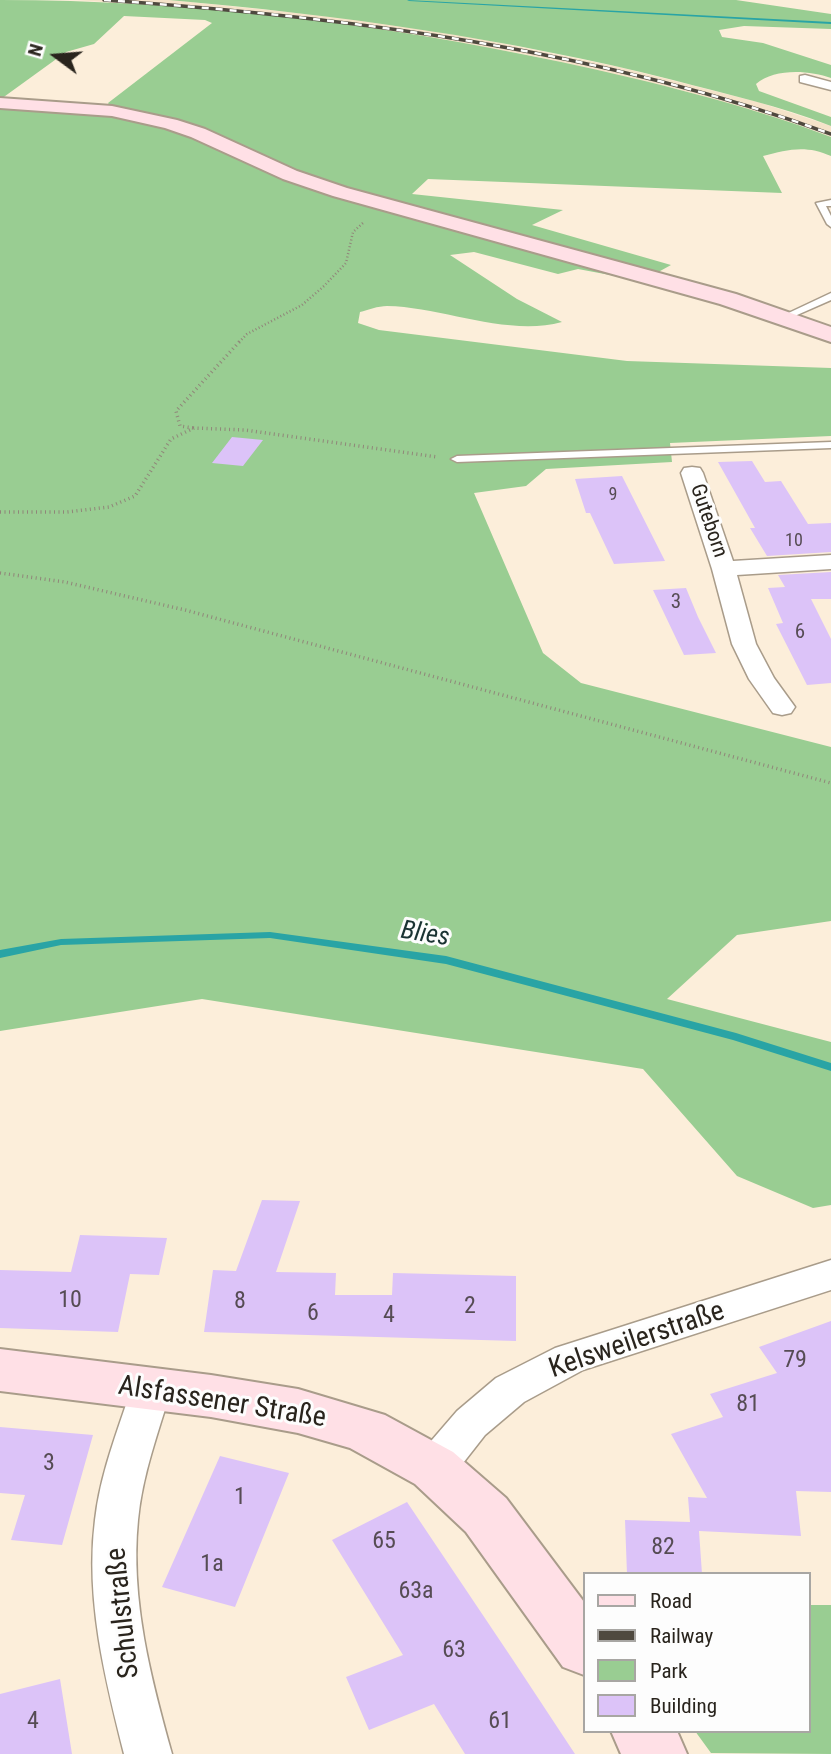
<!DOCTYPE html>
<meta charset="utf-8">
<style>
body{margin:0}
#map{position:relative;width:831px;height:1754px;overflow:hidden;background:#fceeda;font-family:"Roboto Condensed",sans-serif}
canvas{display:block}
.legend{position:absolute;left:583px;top:1572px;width:228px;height:161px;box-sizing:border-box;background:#fdfdfd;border:2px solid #a8a6a3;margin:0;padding:9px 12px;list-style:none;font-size:21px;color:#29241d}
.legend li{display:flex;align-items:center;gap:14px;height:35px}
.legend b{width:35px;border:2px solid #a8a6a3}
.north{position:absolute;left:21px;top:21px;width:70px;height:70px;-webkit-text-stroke:5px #fdfdfd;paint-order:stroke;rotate:286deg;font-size:19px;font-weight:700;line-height:28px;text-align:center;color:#29241d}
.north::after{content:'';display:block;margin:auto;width:24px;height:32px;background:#29241d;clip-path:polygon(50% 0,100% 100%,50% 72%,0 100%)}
</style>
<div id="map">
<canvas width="831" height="1754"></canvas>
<ul class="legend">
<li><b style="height:9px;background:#ffe0e6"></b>Road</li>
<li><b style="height:9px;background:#4f493f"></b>Railway</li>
<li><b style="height:19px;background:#99cd92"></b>Park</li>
<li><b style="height:19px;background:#dcc3f8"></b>Building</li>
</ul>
<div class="north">N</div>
</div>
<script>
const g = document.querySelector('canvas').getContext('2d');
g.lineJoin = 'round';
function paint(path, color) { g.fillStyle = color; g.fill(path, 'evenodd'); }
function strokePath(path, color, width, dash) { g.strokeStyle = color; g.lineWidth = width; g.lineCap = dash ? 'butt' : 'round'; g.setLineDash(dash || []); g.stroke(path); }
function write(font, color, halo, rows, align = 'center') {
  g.font = font + ' "Roboto Condensed",sans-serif'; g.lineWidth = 6; g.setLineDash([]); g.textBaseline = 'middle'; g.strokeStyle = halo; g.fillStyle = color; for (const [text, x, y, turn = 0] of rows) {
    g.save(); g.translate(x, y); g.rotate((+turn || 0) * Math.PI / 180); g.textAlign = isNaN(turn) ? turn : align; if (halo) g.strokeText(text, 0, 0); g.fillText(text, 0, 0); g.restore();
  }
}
const built = new Path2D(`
 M77,0H169L338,17L445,32L619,67L758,102L831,126V137L799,125L677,89L519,53L217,10Z`);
const green = new Path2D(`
 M0,0C188,0 377,23 561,62C653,82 744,104 831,137V156C807,145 788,149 763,156L782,193L428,179L412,194L563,210L532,225L671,265L642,281L578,269L558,274L474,252L450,255L517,299L562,322C507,337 443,307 387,306C378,306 368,310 360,312L358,323L379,330L627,361L831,368V436L670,443L672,462L546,469L526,486L474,493L543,653L581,683L831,747V921L737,935L667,999L831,1042V1205L813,1208L737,1176L643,1069L202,999L0,1031ZM124,16L205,20L212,23L108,103L110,106L1,99L66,52L94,44Z
 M169,0H736L831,14V29L744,26L719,30L722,37L763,43L831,65V78C809,70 774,68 756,84L759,91L831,117V126C780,106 726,94 673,80C507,38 339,15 169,0Z
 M808,1605H831V1754L711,1753L695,1731H808Z`);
const stream = new Path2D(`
 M407,0L831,22V24L409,1Z
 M270,932L446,956L736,1033L831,1063V1071L733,1040L446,964L270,938L61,945L0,958V950L61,939Z`);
const building = new Path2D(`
 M232,437L263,440L243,466L212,463Z
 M752,461L765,482L781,481L808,524L831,523V552L767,556L750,528H755L718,462Z
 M622,476L665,561L614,564L590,513H586L575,479Z
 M831,572V599H811L831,639V683L807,685L776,624L783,623L768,588L785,587L778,575Z
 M686,588L698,617L716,653L684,655L653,590Z
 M262,1200L300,1201L276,1272L336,1273L335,1295H392L393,1273L516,1276V1341L204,1332L213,1270L236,1271Z
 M80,1235L167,1238L159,1275L130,1274L118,1332L0,1328V1270L71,1272Z
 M831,1321V1492L796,1491L801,1536L699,1531L702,1574H627L625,1520L690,1522L688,1497L707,1498L671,1434L723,1417L710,1394L777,1373L759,1347Z
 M0,1427L93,1435L62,1545L11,1540L25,1495L0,1493Z
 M220,1456L289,1473L235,1607L162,1587Z
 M407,1502L513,1660L575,1754H465L434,1704L369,1730L346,1677L403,1655L332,1540Z
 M60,1679L72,1754H0V1694Z`);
const pathFar1 = new Path2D(`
 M239,342L247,334L302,305L324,286L346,263L353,232L364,222`);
const path = new Path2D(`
 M193,428L180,426L176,411L241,340
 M0,512H67L109,507L135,496L171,439L194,428L245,430L437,457
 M0,573L65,582L185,610L831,783`);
const service = new Path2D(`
 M831,200V206H826L831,216V227L827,224L816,203Z
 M831,293V300L788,319L780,317Z
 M831,442V448L457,462L451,459L457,456Z`);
const minor = new Path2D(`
 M805,75L831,82V90L800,82V76Z
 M692,467L700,468L703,473L733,561L831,555V569L737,575L756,644L774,678L795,707L791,713L782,715L773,713L749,679L732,644L712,569L681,473L684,468Z
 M831,1260V1290L583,1370L524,1402L485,1435L449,1481L434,1486L419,1481L413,1468L419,1455L457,1411L496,1378L555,1348Z
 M151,1374L165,1378L171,1390C158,1433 142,1476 138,1520C130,1599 151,1679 172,1754H124C105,1679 85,1598 95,1520C100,1475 117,1432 131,1390L137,1378Z`);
const secondary = new Path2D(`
 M0,98L112,106L177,120L205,129L297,171L347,188L736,294L831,327V342L720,304L333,196L283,179L191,137L165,128L112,116L0,108Z
 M0,1349L211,1375L298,1389L385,1415L453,1452L506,1498L584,1602V1675L563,1667L466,1532L415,1484L350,1448L298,1433L211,1417L0,1391Z
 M611,1731H677L687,1754H621Z`);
const rail = new Path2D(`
 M104,0C350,17 598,49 831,134`);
const farNumbernames = [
 ["9",613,495],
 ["10",794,541]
];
const farStreetnames = [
 ["Guteborn",708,521,71]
];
const numberNames = [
 ["3",676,603],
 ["6",800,633]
];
const nearNumbernames = [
 ["10",70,1301],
 ["8",240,1302],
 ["2",470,1307],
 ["6",313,1314],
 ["4",389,1316],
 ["79",795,1361],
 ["81",748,1405],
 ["3",49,1464],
 ["1",240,1498],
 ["65",384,1542],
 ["82",663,1548],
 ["1a",212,1565],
 ["63a",416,1592],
 ["63",454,1651],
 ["4",33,1722],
 ["61",500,1722]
];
const waterNames = [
 ["Blies",425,935,9]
];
const nearStreetnames = [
 ["Kelsweilerstraße",637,1341,-19],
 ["Alsfassener Straße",222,1403,9],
 ["Schulstraße",124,1613,-96]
];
paint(built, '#f5e3c9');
paint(green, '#99cd92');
paint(stream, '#29a4a5');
paint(building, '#dcc3f8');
strokePath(service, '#a99c8a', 3);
strokePath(minor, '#a99c8a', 3);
strokePath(secondary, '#a99c8a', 4);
strokePath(pathFar1, '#908679', 2.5, [1, 2.5]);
strokePath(path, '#908679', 3.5, [1, 3.5]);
paint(service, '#fff');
paint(minor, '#fff');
paint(secondary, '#ffe0e6');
strokePath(rail, '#4f493f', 3.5);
strokePath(rail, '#fdfdfd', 2.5, [7]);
write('18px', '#564c54', null, farNumbernames);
write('21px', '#29241d', '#fdfdfd', farStreetnames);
write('21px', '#564c54', null, numberNames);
write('24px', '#564c54', null, nearNumbernames);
write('italic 26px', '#1a3333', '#fdfdfd', waterNames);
write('28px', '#29241d', '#fdfdfd', nearStreetnames);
</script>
